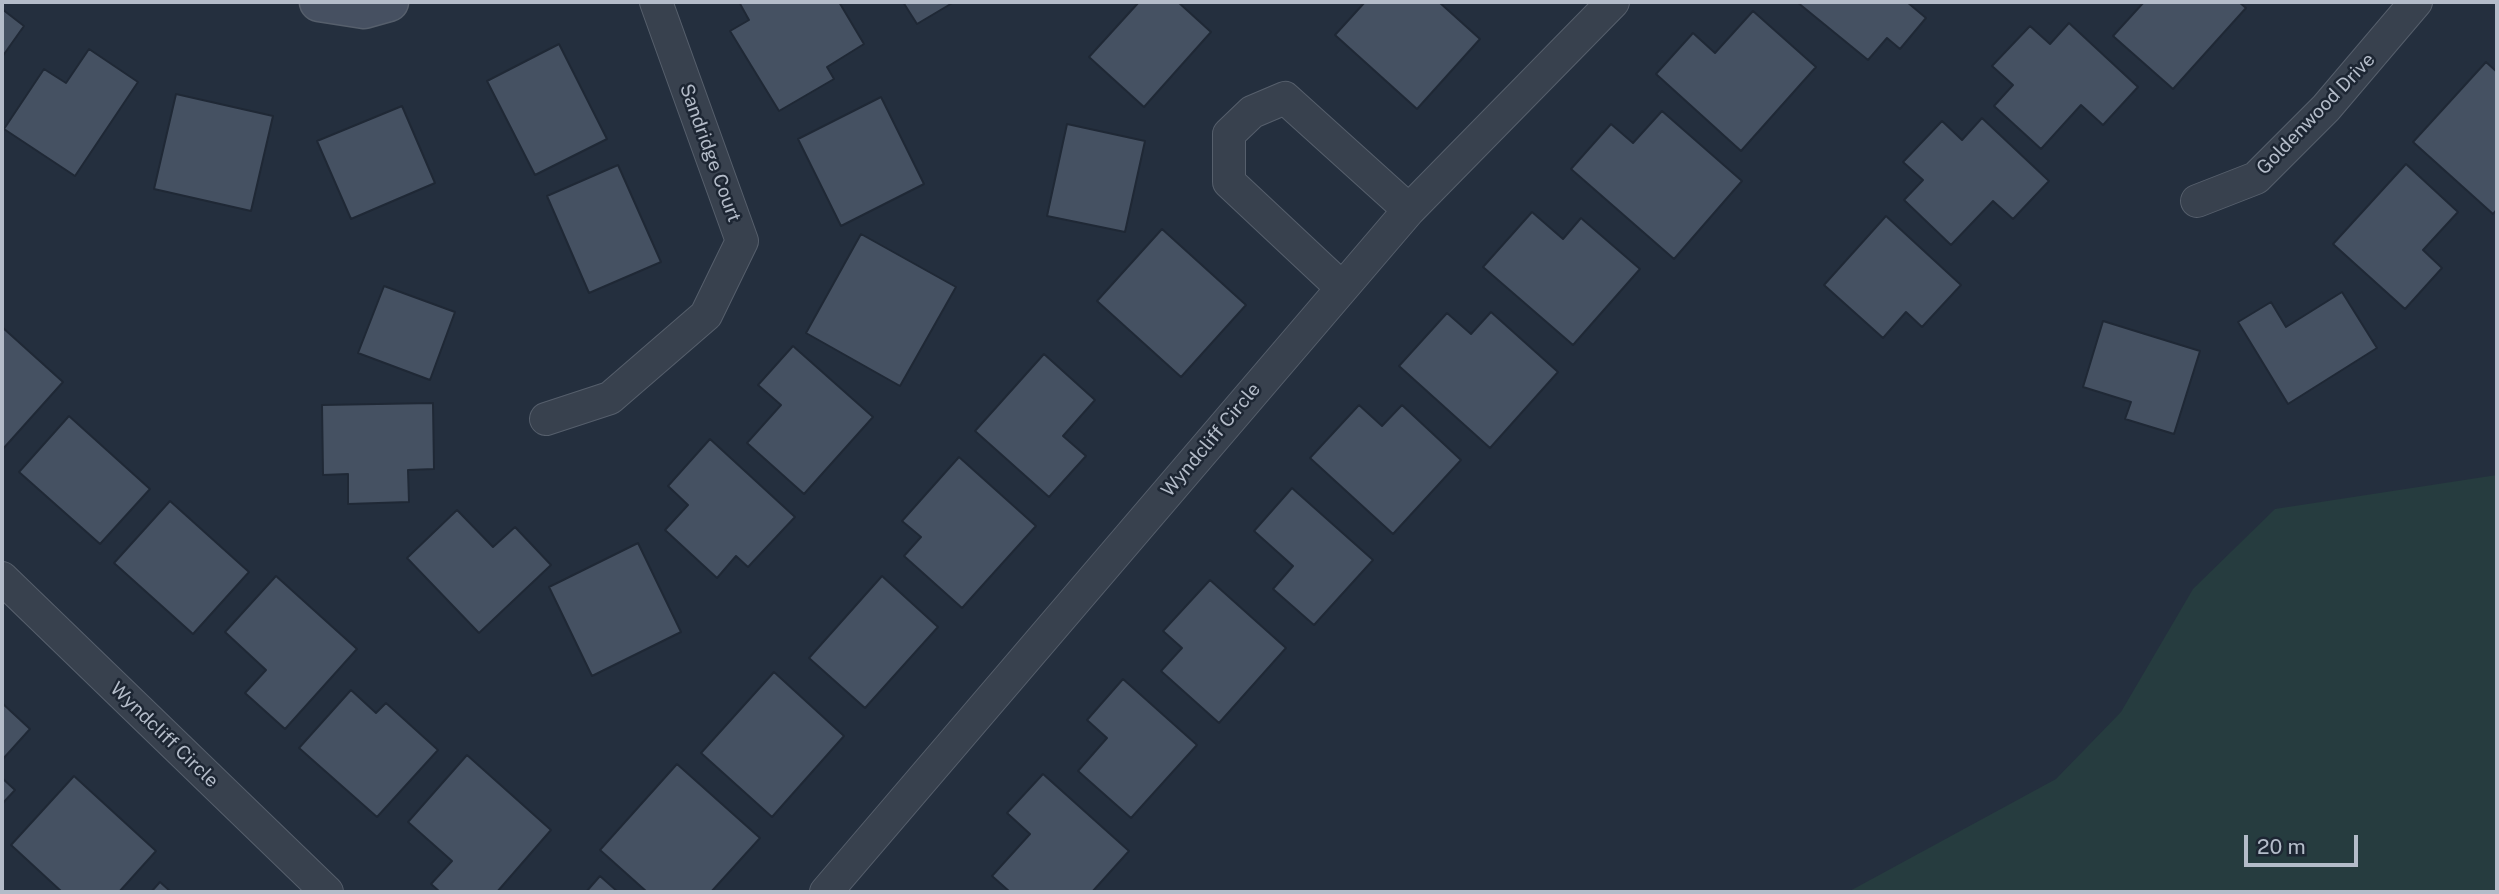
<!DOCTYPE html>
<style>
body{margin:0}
#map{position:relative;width:2499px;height:894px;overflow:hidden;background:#242f3e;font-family:"Public Sans",sans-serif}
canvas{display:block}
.frame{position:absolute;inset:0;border:4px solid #b4bcc9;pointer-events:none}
.scale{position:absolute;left:2244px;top:835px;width:114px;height:32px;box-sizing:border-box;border:4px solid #b4bcc9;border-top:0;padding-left:9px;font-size:21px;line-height:24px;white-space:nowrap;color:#b4bcc9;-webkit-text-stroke:5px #1d2633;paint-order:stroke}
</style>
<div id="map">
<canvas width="2499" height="894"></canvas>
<div class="frame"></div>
<div class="scale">20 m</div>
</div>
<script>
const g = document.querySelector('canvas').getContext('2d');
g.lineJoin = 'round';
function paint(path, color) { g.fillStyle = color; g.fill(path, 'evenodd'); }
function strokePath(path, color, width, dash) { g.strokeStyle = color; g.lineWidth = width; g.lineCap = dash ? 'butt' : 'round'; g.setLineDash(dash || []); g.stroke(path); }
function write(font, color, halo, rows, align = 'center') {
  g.font = font + ' "Public Sans",sans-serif'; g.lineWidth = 5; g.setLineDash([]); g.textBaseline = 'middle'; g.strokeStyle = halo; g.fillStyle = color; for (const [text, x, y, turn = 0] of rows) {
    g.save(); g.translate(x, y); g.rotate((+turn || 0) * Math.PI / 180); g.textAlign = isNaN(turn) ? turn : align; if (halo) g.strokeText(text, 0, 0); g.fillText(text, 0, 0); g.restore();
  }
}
const green = new Path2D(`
 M2497,475V892H1848L2056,779L2121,712L2193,589L2275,509Z`);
const building = new Path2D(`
 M739,2H839L864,44L827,67L834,79L779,111L730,31L749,20Z
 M903,2H954L917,24Z
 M1139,2H1178L1211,32L1144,107L1089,57Z
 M1365,2H1439L1480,39L1417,109L1335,35Z
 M1797,2H1907L1926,18L1900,49L1887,38L1868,60Z
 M2144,2H2239L2246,8L2173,89L2113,36Z
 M2,9L24,26L2,57Z
 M1753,11L1816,67L1741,151L1656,74L1693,33L1715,53Z
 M2069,23L2138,87L2103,125L2081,105L2041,149L1994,106L2013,85L1992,66L2030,26L2050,44Z
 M559,44L607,139L535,175L487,81Z
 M89,49L138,82L75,176L4,129L44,69L66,83Z
 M2486,62L2497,72V209L2493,214L2413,142Z
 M176,94L273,116L251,211L154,189Z
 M881,97L924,184L841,226L798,139Z
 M402,106L435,183L351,219L317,141Z
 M1662,111L1742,181L1674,259L1571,169L1611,124L1633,143Z
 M1982,118L2049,181L2013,219L1993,201L1951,245L1904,200L1923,180L1903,162L1942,121L1962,140Z
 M1067,124L1145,141L1125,232L1047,216Z
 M2406,164L2458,212L2423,250L2442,268L2405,309L2333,244Z
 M618,165L661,262L589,293L547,196Z
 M1532,212L1563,239L1581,218L1640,269L1573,345L1483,267Z
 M1886,216L1961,285L1922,327L1906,312L1883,338L1824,285Z
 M1162,229L1246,305L1181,377L1097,301Z
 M861,234L956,287L900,386L806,333Z
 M384,286L455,312L430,380L358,353Z
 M2342,292L2377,348L2288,404L2238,322L2271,302L2286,327Z
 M1491,312L1558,372L1490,448L1399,366L1447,313L1471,334Z
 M2103,321L2200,351L2174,434L2125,419L2131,402L2083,387Z
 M2,327L63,382L2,450Z
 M793,346L873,417L804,494L747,443L781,405L758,385Z
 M1044,354L1095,400L1063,436L1086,456L1049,497L975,431Z
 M433,403L434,469L408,470L409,502L348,504V474L323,475L322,405Z
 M1359,405L1382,426L1402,405L1461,460L1393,534L1310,458Z
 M69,416L150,489L100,544L19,472Z
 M710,439L795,517L748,567L736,556L717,578L665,530L688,505L668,486Z
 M959,457L1036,526L962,608L904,556L921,537L902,521Z
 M1292,488L1373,560L1314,625L1273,589L1293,566L1254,531Z
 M170,501L249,572L193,634L114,563Z
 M457,510L493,547L515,527L551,565L479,633L407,558Z
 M638,543L681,632L592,676L549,587Z
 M276,576L357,649L285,729L245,693L266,670L225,632Z
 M882,576L938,627L865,708L809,658Z
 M1210,580L1286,648L1219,723L1161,671L1182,648L1163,631Z
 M774,672L844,736L772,817L701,753Z
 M1123,679L1197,745L1131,818L1078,771L1107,738L1087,720Z
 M351,690L376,713L386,703L438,750L377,817L299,748Z
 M2,703L30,729L2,760Z
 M467,755L551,830L497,892H440L431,884L452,861L408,822Z
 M677,764L760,838L711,892H647L600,850Z
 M1043,774L1129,851L1092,892H1010L992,876L1030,834L1007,813Z
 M74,776L156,851L119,892H62L11,845Z
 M2,778L15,790L2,804Z
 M600,876L618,892H586Z
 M160,882L171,892H151Z`);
const street = new Path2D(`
 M2197,201L2256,178L2326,108L2416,2
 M1341,287L1229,182V134L1252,112L1285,98L1409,210
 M546,419L610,398L706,315L742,241L656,2
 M2,578L327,892
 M826,892L1409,210L1613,2`);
const secondary = new Path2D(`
 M319,2L364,9L389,2`);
const streetNames = [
 ["Goldenwood Drive",2316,114,-46],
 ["Sandridge Court",710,153,70],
 ["Wyndcliff Circle",1211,440,-50],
 ["Wyndcliff Circle",164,735,44]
];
paint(green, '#263c3f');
paint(building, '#455162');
strokePath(building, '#1f2835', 2);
strokePath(street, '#565f6c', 34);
strokePath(secondary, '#565f6c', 41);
strokePath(street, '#38414e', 32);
strokePath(secondary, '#465061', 38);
write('19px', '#b4bcc9', '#1d2633', streetNames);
</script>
